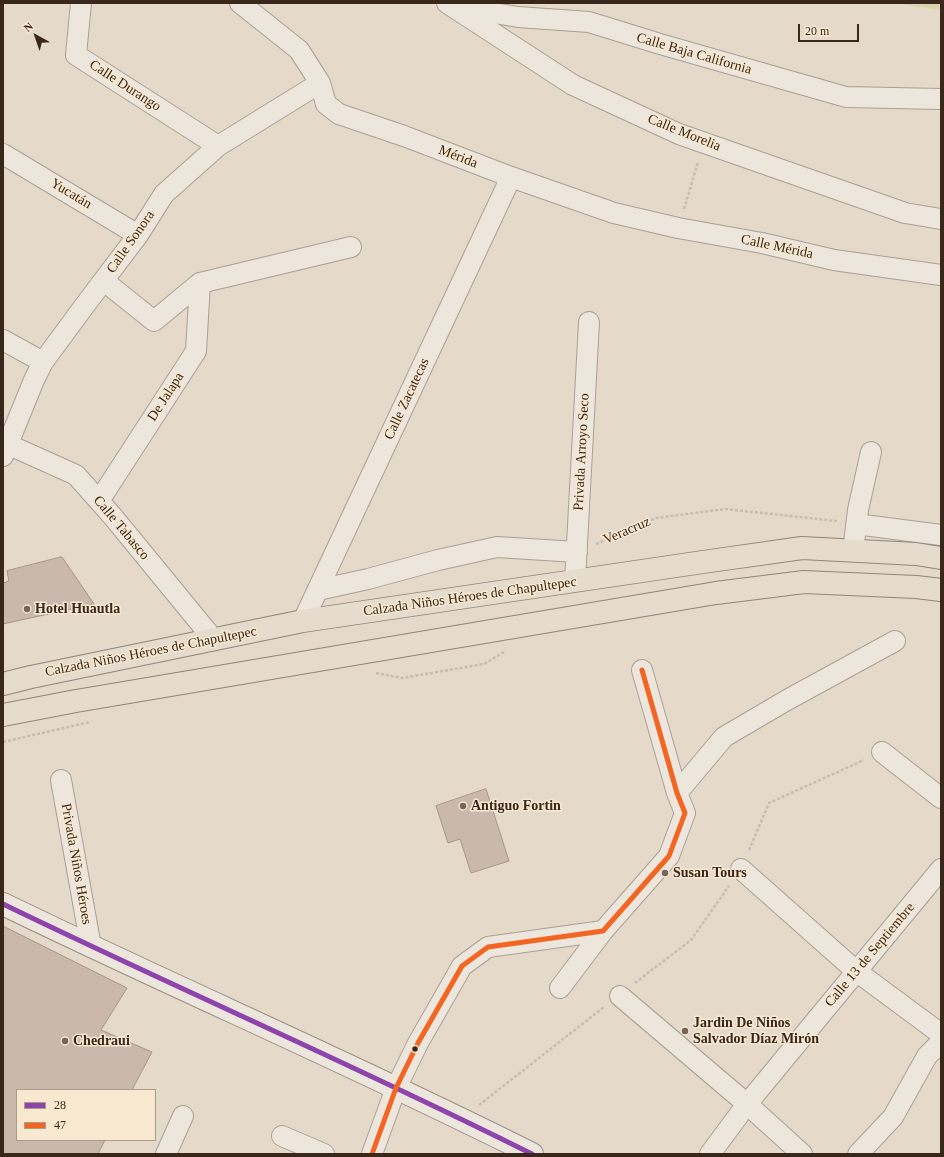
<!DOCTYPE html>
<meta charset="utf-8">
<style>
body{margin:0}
#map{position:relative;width:944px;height:1157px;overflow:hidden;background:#e5daca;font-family:Georgia,serif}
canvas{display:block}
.frame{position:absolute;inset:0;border:4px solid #39271c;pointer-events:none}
.legend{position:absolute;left:16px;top:1089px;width:140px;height:52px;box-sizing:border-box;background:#f7e8cf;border:1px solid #ab9b87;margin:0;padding:5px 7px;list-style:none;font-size:12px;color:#39271c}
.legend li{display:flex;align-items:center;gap:8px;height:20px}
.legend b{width:20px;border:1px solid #ab9b87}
.north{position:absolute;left:16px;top:16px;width:40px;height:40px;-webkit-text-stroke:3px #f7e8cf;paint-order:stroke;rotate:320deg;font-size:11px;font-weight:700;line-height:16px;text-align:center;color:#39271c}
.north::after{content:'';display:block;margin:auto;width:14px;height:18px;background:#39271c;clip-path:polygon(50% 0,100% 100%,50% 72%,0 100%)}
.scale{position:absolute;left:798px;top:24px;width:61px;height:18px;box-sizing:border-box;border:2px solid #39271c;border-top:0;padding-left:5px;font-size:12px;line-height:14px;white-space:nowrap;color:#39271c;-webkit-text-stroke:3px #f7e8cf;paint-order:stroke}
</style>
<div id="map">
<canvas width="944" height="1157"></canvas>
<div class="frame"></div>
<ul class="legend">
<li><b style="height:5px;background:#8e44ad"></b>28</li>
<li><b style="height:5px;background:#f26522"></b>47</li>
</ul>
<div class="north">N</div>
<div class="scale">20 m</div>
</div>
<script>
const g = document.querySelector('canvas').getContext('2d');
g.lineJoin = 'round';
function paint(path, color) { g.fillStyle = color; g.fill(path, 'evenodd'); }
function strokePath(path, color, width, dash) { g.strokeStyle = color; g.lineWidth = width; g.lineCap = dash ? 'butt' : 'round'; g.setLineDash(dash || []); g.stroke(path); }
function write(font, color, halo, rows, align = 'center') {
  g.font = font + ' Georgia,serif'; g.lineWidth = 3; g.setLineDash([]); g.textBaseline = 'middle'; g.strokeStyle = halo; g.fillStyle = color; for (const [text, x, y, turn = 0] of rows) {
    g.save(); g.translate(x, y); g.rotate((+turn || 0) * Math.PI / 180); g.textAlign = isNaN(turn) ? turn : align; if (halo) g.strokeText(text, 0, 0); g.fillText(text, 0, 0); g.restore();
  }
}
const green = new Path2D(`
 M893,3H941V10Z`);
const building = new Path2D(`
 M62,557L94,604L3,624V583L9,581L7,571Z
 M486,789L509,861L471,873L460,839L448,843L436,806Z
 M3,926L127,988L101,1030L152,1052L132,1090H17V1140H105L98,1154H3Z`);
const path = new Path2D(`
 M684,209L698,162
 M596,544L656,518L725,509L837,521
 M376,673L402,678L484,664L504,652
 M3,742L90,722
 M749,850L769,803L864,760
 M635,983L691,940L729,886
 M479,1105L604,1007`);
const minor = new Path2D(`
 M81,3L76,55L218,146
 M240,3L299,50L320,83L326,104L339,114L404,136L511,177L614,213L678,228L762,243L834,260L941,275
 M447,3L573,85L679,134L905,213L941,219
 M457,5L476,10L518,17L589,22L660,44L846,97L941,99
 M3,154L138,235
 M104,281L154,321L200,283L351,247
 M3,340L43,362
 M7,444L76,475L114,518L214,640
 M3,456L34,380L43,362L88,301L138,235L164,194L218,146L320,83
 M99,501L196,351L200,283
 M856,524L941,535
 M853,551L858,510L871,452
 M575,581L589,322
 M318,590L368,579L438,560L497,547L577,552
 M303,621L511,177
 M882,752L941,798
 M61,780L91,947
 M677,793L724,737L787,700L895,641
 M741,869L856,971L941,1034
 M560,988L603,931
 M620,996L747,1104L802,1154
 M282,1136L324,1154
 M166,1154L183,1116
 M372,1154L396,1088L418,1043L462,966L488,947L603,931L669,856L685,813L677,793L642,670
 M710,1154L747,1104L941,869
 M858,1154L893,1117L927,1056L941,1042`);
const secondary = new Path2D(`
 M3,904C178,989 357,1066 532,1154`);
const primary = new Path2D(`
 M3,684L31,677L303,621L703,562L802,548L916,554L941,558
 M3,715L76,701L716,593L804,582L916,587L941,590`);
const bus1 = new Path2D(`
 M3,904C178,989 357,1066 532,1154`);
const bus2 = new Path2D(`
 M372,1154L396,1088L418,1043L462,966L488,947L603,931L669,856L685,813L677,793L642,670`);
const markers = [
 [27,609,4,"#756659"],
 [463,806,4,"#756659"],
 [665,873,4,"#756659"],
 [685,1031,4,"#756659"],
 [65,1041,4,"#756659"],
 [415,1049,3.5,"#39271c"]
];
const streetNames = [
 ["Calle Baja California",694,54,16],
 ["Calle Durango",125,86,33],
 ["Calle Morelia",684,133,22],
 ["Mérida",458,157,21],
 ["Yucatán",71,194,31],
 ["Calle Sonora",131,242,-55],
 ["Calle Mérida",777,247,12],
 ["De Jalapa",166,397,-57],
 ["Calle Zacatecas",407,399,-65],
 ["Privada Arroyo Seco",582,452,-87],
 ["Calle Tabasco",121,528,50],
 ["Veracruz",627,531,-23],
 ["Calzada Niños Héroes de Chapultepec",470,597,-8],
 ["Calzada Niños Héroes de Chapultepec",151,652,-11],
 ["Privada Niños Héroes",76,864,80],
 ["Calle 13 de Septiembre",870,955,-50]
];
const poiNames = [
 ["Hotel Huautla",35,609],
 ["Antiguo Fortin",471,806],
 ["Susan Tours",673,873],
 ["Jardin De Niños",693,1023],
 ["Salvador Díaz Mirón",693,1039],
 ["Chedraui",73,1041]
];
paint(green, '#d8d4ab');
paint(building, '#c9b8ab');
strokePath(building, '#a5958a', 1);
strokePath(minor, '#aa9f94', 22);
strokePath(secondary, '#9a8f84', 24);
strokePath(primary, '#8f857a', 24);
strokePath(path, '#c5bdb4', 2.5, [3, 2]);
strokePath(minor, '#ede6dd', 20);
strokePath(secondary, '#ede6dd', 22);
strokePath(primary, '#e5dccd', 22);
strokePath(bus1, '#8e44ad', 5);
strokePath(bus2, '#f26522', 5);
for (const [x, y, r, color] of markers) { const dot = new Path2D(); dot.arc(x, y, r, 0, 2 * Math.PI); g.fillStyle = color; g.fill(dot); strokePath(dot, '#f7e8cf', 1.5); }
write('14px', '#39271c', '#f7e8cf', streetNames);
write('bold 14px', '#39271c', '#f7e8cf', poiNames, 'left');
</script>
